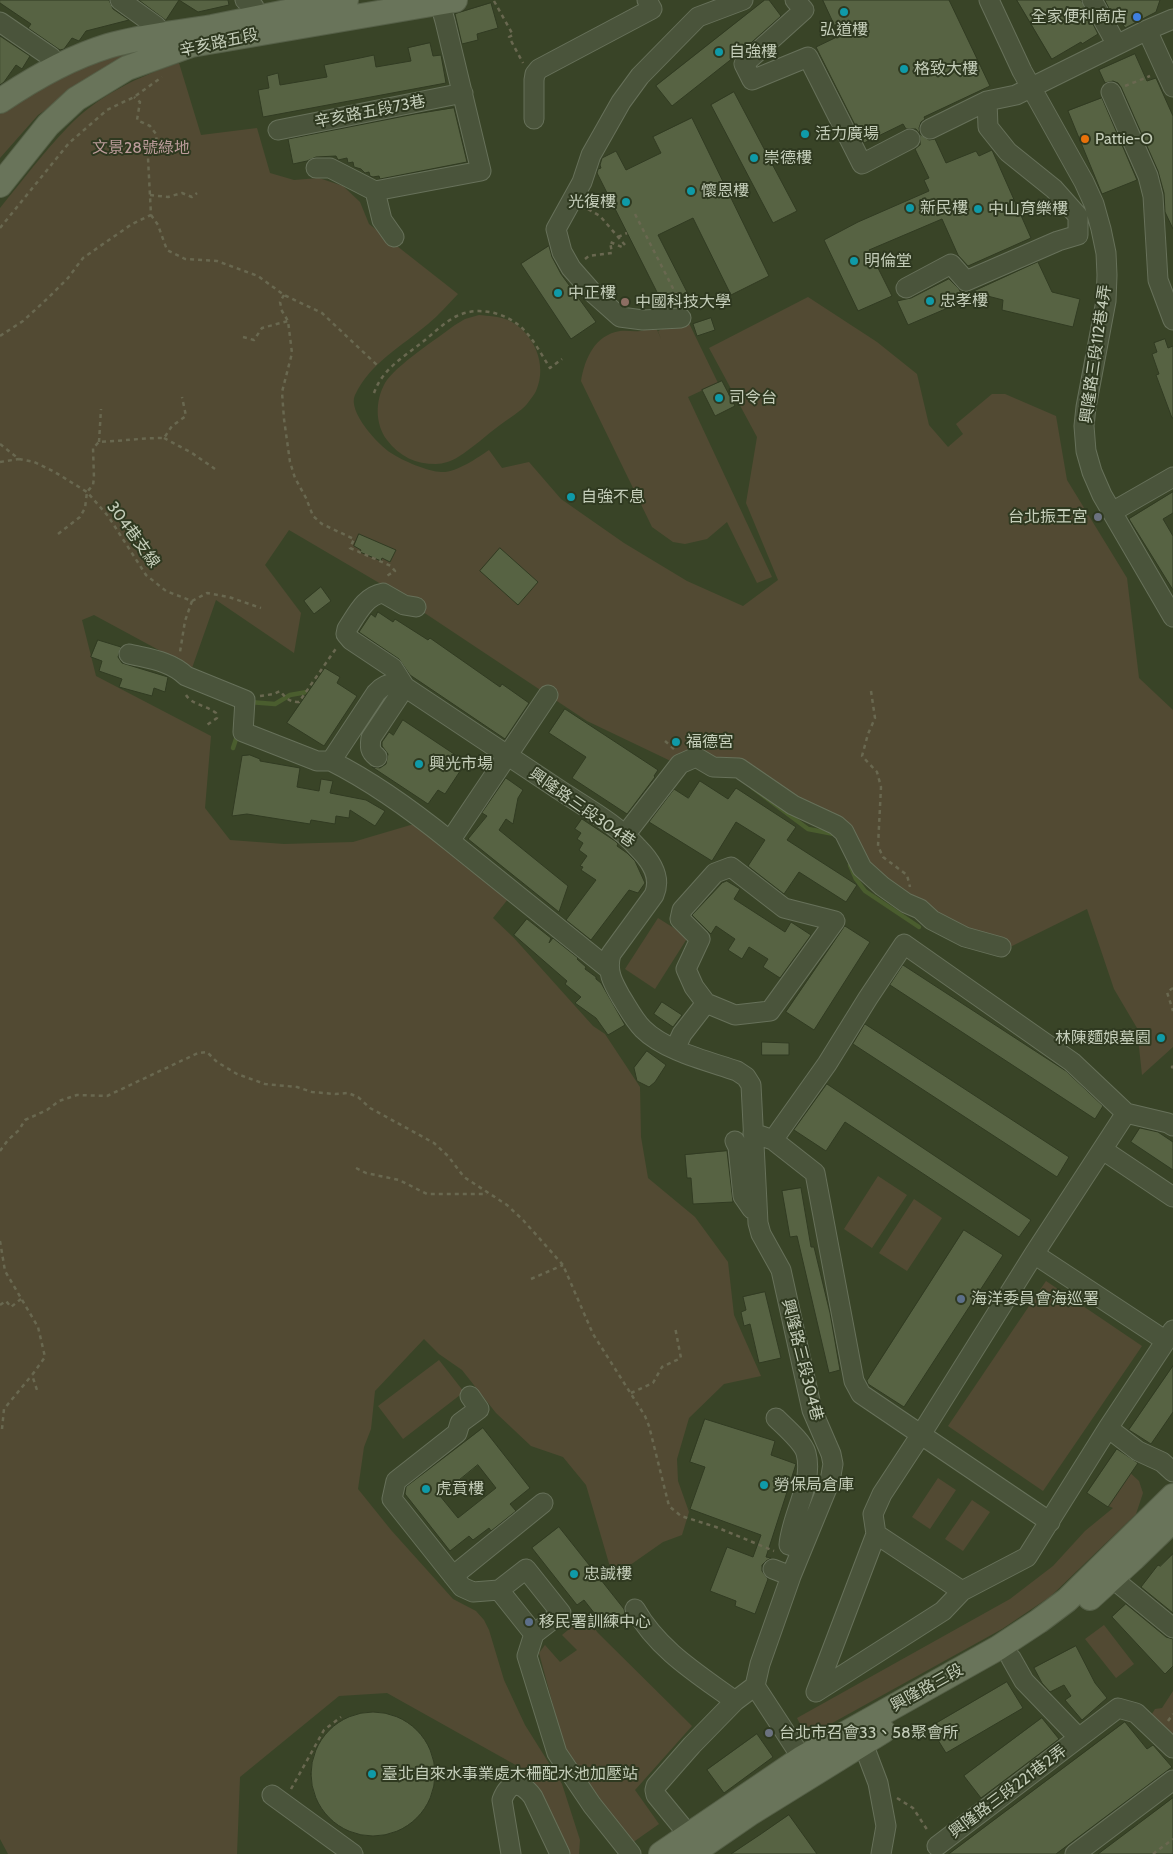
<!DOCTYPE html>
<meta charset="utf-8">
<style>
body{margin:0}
canvas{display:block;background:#394427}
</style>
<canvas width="1173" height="1854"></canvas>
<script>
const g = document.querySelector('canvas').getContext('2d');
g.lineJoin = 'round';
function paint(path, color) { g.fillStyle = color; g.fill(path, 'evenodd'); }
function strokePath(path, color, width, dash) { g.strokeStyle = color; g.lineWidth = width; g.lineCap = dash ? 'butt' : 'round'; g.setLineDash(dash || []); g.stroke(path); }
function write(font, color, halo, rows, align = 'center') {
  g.font = font + ' Cabin,"Noto Sans TC",sans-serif'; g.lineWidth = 4; g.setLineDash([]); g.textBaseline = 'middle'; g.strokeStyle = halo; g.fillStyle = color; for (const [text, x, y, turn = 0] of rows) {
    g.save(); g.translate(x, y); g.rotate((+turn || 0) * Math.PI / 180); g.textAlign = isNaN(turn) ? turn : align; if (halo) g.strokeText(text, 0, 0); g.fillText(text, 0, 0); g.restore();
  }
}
const green = new Path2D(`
 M180,40L73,91L38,115L0,158V111L100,57Z
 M179,63L201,135L257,128L270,173L294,180L319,178L343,186L360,202L369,224L458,294C448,304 439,315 428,324C402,346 370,363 355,395C347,411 378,445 391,453C401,460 429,472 441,472C456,473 477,458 489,450L502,468L529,462L561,499L624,543L687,581L743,606L778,580L746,503L757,437L709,348L808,297L877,342L917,374L929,425L948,447L963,434L956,424L992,394H1005L1056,416L1067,480L1127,578L1139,678L1173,710V1047L1142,1075L1137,1028L1114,989L1087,909L1008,948L974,937L880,879L850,836L750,770L677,764L587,721L381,584L289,530L265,565L301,613L294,653L216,600L192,668L94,615L82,620L96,676L211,736L205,808L230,840L284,844L353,842L414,824L508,899L493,918L514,938L593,1026L605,1034L640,1087L641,1137L648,1178L695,1217L728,1262L734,1315L761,1376L724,1384L689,1418L677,1459L678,1481L689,1512L682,1535L663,1542L613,1577L586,1485L563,1457L531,1446L496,1413L462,1370L439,1354L424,1339L375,1391L371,1429L364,1447L358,1489L391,1530L453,1599L476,1611L484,1620L489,1630L504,1680L525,1725L562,1784L580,1840L579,1854H558L521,1768L387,1693L339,1696L240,1777L237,1854H8L0,1839V208C22,181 43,153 67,128C97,96 139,76 179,63Z
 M479,315C488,316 499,316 508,320C534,332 548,365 536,391C534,395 530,400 527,404C520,412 509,418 500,425C486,435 473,448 458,457C452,461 443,464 436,464C416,464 400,457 387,440C375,424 375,401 385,383C395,366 438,338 455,325L465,319Z
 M686,317L718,383L688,397L772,577L757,583L727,522L707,539L685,544L673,542L652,527L581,381C585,358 595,335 620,331C627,330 633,332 640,331C645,331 650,327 655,325L661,339L658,331Z
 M658,918L688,937L655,989L625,969Z
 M878,1176L907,1195L872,1248L844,1229Z
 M914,1199L942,1218L907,1271L879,1253Z
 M1046,1281L1142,1346L1043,1491L948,1426Z
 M439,1360L464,1392L403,1439L378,1406Z
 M1126,1469L1139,1481L1143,1493L1136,1514L1051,1596L1002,1629L807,1737L797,1718L1010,1599L1053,1566L1085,1531L1113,1508L1104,1504Z
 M938,1478L956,1490L930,1529L912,1517Z
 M972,1500L990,1512L963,1551L945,1539Z
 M585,1616L598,1633L692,1726L635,1790L659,1824L632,1843L565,1750L539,1653L545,1645L560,1662L577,1650L562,1635Z
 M1104,1625L1134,1664L1116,1678L1085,1639Z
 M1173,1691V1738L1150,1717L1155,1709L1162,1708Z`);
const stream = new Path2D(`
 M249,702L275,704L290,695L307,692
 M233,748L238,733
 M753,788L808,829L834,834
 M850,865L856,879L865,891L919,927`);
const building = new Path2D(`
 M0,0H109L113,9L129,20L86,31L79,41L72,38L64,49L60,50L28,28L31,24L0,3Z
 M139,0H228L229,5L198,12L179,0L166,20Z
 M765,0H769L781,16L743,50L672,106L656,86Z
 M823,0H949L990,86L924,117L925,119L921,122L919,128L920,134L916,129H906L903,124L864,143L816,47L839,36Z
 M1017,0H1081L1098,34L1082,44L1081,42L1052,59Z
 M1105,0H1160L1156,12L1125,28L1121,21L1117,23Z
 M491,3L498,28L477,34L478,40L462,44L455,14Z
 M0,36L30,56L22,69L16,65L4,82L0,85Z
 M430,43L433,56L441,55L446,83L263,117L258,90L269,88L267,76L278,73L280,85L327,77L324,65L360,58L374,55L376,67L411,61L408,48Z
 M1135,54L1147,81L1156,78L1173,116V229L1165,212L1164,193L1158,171L1121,87L1118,83L1113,81L1105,83L1099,70Z
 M734,92L797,211L773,223L711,105Z
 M1102,98L1137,180L1102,194L1068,111Z
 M454,108L467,162L380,179L379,176L373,177L370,176L369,172L365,173L361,169L354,167L353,162L348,163L347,158L338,160L336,156L316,157L307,161L293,164L288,139L415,114Z
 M692,118L769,276L731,295L693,218L658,235L687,292L663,304L597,173L598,169L601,168L600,165L602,158L616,151L626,170L661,153L653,137Z
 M920,134L929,140L935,139L946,163L976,151L979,156L992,150L1031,238L968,266L958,255L942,219L869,250L892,296L858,311L824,240L858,222L929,191L924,180L929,178L915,149L920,145Z
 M549,246L552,257L561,274L596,322L571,339L521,264Z
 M1038,262L1052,292L1080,299L1073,327L1002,310L1003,300L972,292Z
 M949,279L959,289L964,301L908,325L897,301L911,298Z
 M711,318L715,330L697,336L693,324Z
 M1165,339L1168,348L1173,346V418H1172L1156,375L1159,374L1152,354L1157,352L1154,343Z
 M722,381L735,406L715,416L702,390Z
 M1173,492V513L1163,519L1173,536V590L1129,519Z
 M359,534L396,550L390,562L382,558L381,561L360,552L361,550L354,546Z
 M500,548L538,582L518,605L480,571Z
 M321,587L331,601L314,614L304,601Z
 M378,612L393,622L395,619L428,640L430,638L500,687L502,684L529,703L505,739L410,675L399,659L359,632L371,614L375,617Z
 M98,640L121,647L118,657L122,663L168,677L165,692L154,688L152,696L119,687L122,679L99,671L102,661L91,657Z
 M325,668L340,677L337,683L357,696L324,746L287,723Z
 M565,709L658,770L654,776L655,777L627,814L572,778L586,757L549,733Z
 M403,720L466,762L445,794L438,790L428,804L372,767L380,768L386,764L388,754L382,746V742L389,732L393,735Z
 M250,755L260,759V761L300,768L297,787L319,791L321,779L333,781L330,793L366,800L385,811L375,826L350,810L349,818L336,816L335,824L311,820L310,824L247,814L232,816L242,756Z
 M506,778L523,790L518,798L513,824L506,819L499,830L568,886L559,912L468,839L487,816L482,813Z
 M700,781L728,799L736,788L796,827L787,840L857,885L846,902L799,872L784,894L748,866L765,840L736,822L712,861L649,822L674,789L688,798Z
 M582,819L615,841L618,844L617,846L627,853L635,861L645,883L638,893L629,890L591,940L566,920L596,880L581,870L583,867L580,866L587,856L579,850L583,843L577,839L581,833L575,829Z
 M727,881L740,889L734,899L785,932L791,922L811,935L780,978L763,967L768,959L749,947L742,959L728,950L735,939L716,926L711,934L692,915L722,883Z
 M527,919L551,938L549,943L553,938L578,958L577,959L586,967L585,969L596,977V979L601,983L625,1025L608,1035L596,1018L575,1003L581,997L565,984L567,981L514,935Z
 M845,926L870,942L814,1030L786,1012Z
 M903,965L1066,1071L1103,1106L1095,1119L890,985Z
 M662,1002L682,1015L673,1027L654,1014Z
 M865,1024L1069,1157L1057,1177L853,1044Z
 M762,1042L789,1043V1055H762Z
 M647,1051L666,1065L655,1082L649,1087L637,1081L634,1068Z
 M827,1084L1031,1220L1019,1237L845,1122L826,1151L794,1130Z
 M1140,1128L1158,1132L1173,1142V1170L1131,1142Z
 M727,1151L733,1202L693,1204L691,1178H687L685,1155Z
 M801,1188L811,1247H814L830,1313L840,1370L829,1373L797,1236L790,1237L782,1191Z
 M964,1230L1003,1255L904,1407L868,1384L867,1381Z
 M765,1292L781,1358L759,1363L750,1324L744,1326L741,1312L746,1310L743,1297Z
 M1173,1366V1412L1151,1444L1129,1430Z
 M705,1419L775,1441L771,1455L796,1464L766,1557L771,1558L766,1561L762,1565V1571L768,1579L755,1614L735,1606L736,1601L710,1591L727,1547L753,1557L761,1535L690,1509L705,1467L690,1462Z
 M483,1428L530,1488L510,1504L516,1511L491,1531L489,1528L473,1540L469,1536L450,1551L405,1494L406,1487ZM478,1465L496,1488L458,1518L440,1496Z
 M1117,1449L1138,1463L1108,1507L1087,1493Z
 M559,1527L624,1609L625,1613L606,1628L584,1600L577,1605L532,1548Z
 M1173,1554V1613L1141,1587L1158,1565L1160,1566Z
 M1126,1604L1166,1637L1173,1639V1666L1165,1674L1112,1617Z
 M1076,1646L1095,1683L1107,1698L1082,1720L1065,1700L1071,1696L1064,1685L1050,1692L1042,1683L1034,1668Z
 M1007,1682L1023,1708L946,1753L930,1727Z
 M311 1774a62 62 0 1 1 124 0a62 62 0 1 1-124 0Z
 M1042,1718L1059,1739L981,1798L964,1776Z
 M1125,1722L1147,1749L1153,1745L1172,1767L1056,1854H949Z
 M757,1734L773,1757L724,1793L707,1770Z
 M1173,1798V1854H1098L1138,1824Z
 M789,1815L817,1854H731L761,1834Z`);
const path = new Path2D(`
 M494,1L513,35L509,37L523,63
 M1125,86L1150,76
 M150,195L168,197L182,193L192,197L197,193
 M635,214L680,302
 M151,215L158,225L167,250L185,259L217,261L258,276L284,295L322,313L377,365
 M0,228L69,143L107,110L134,97L162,77
 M618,237L627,233
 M585,259L589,256L612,253L610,242L622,247L625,245L600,216L586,208
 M284,295L280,302L282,311L288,321L292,353L282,392L284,419L290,462L295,478L306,498L313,516L322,524L354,539L350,548L391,566L395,571L385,577
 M0,336L23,321L48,298L68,278L83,258L132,224L151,215L148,158L157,145L156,134L150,126L137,120L140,102L134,97
 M243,337L254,340L262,328L288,321
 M374,393C382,370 402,358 420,344C432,335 444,322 457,316C477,306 504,312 521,327C533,338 541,354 550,368L562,359
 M164,438L192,453L215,469
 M99,442L101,409
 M0,444L19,459L34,462L53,471L87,492L108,516L146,575L166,591L192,601L185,621L180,652
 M0,462L19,459
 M58,534L80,517L85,508L87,492L93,485L94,478L93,448L99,442C121,441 142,438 164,438L172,426L186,416L182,397
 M192,601L207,593L229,597L261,608
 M871,691L875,718L868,734L862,756L877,772L881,787L878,846L883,857L907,875L910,887
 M186,695C192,705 206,705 216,713L217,718L207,725
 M260,696L274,694L280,691C286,698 289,702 299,702L337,647
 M665,741L674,749
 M1173,988L1167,992L1173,1011
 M1173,1066L1172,1067L1173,1068
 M0,1151L8,1140L19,1130L25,1120L47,1110L59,1101L77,1095L107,1096L198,1053L207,1052L217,1062L237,1074L265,1084L297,1087L312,1092L335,1094L348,1093L358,1097L370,1108L434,1143L448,1156L464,1177L507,1205L523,1220L563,1265L593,1334L645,1416L649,1426L669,1506L681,1516L716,1527L774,1551
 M356,1168L366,1173L399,1180L427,1194H487
 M0,1241L5,1271L38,1327L45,1357L32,1375L37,1390
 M531,1279L563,1265
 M0,1305L6,1301L11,1307L21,1299
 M631,1393L653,1383L662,1367L681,1358L675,1327
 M2,1429L4,1409L32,1375
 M1168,1721L1173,1714
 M291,1789L324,1730L341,1717
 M897,1798L913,1808L928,1831
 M1153,1854L1173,1839`);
const minor = new Path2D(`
 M120,0L156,26L163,34
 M245,0L254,7L257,17
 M795,0L804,10L744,64L752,80L808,57L862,164L910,139
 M989,0L1022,71L1084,182L1094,204L1101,229L1106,253L1107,275L1106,301L1086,407L1084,426L1086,451L1092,472L1102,495L1173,617
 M1092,0L1117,45
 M0,22L51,57L58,67
 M1147,30L1173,87
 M1111,92L1148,176L1153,196L1158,280L1173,320
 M534,119V80L535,74L539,69L652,9L647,0
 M930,129L987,101L1016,95L1147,30L1173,19
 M278,130L463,93
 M316,168H330L375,191L481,171L445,21L439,0
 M375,191L382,220L394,237
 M906,288L951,264L966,281L1058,241L1078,235V216L1054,189L1008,152L988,127L987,101
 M681,318L643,320L620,317L593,293L571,268L562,252L556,229L582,182L591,155L621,102L640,76L698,17L743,0
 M1112,512L1173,477
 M129,654C150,659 170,661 186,676L245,700L243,732L317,761H331
 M405,687L393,668L351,640L346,634L347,629C357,614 365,596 383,593L404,605L416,607
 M548,695L450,841C413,811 375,783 331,761L376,693C385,683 393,681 405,687C456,721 507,755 558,789C585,807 617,824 638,848C651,861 662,877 654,895L611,954C606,971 613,983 621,997C628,1008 634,1020 643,1029C665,1051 708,1061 737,1071L746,1077L751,1085L758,1223L761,1234L781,1270L812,1410L831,1454L833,1464L830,1481L791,1576L760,1664L755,1686L735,1701L692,1745L656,1786L655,1790L656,1795L688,1834L684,1848
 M377,757C369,751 370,746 371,738L405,687
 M625,835L680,764L696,757L713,767L739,768L793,805L836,825L844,832L862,868L882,886L906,903L920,909L932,920L965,937L1001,947
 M450,841L609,969
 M675,1049L682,1034L706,1003L735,1015L770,1011L835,921L784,908L731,867L715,873L682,910L680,919L700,939L686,969L694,987L706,1003
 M753,1133L773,1140L815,1173L854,1381L861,1394L1050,1522
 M773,1140L827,1064L868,998L904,944L1072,1062L1126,1113
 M735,1141L738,1147L743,1196L752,1209
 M1103,1150L1173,1197
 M1034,1254L1166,1341
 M470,1396L479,1409L460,1423L457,1433L396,1481L392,1499L462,1587L473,1592L499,1590
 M776,1418C784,1426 803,1442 806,1453C814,1483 791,1516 789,1545L802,1549
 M1108,1428L1138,1451L1162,1462L1173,1472
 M876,1534L962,1591
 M773,1569L791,1576
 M453,1576L543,1503
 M1112,1578L1173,1628
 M635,1609C658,1650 698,1674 735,1701
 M534,1634L499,1590L526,1569L561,1613L534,1634L527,1656L557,1753L592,1805L631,1854
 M1011,1658L1024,1681L1079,1738
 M755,1686L802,1758
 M816,1692L876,1534L873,1514L882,1494L920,1436L1034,1254L1126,1113L1168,1123L1173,1126
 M816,1692L943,1611L962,1591L1027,1557L1108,1428L1173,1330
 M853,1732L867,1754L878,1783L886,1826L881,1854
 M272,1795L353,1854
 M937,1846L1118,1708L1136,1713L1173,1748
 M511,1854L502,1800C509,1780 522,1782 533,1797L560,1854
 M1075,1854L1173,1780`);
const major = new Path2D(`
 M0,101C31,80 72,57 108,46C141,36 177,33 212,27C257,18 301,9 346,0
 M0,185L48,125L76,99L127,68L191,45L455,0
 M1090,1598L1134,1558L1173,1520
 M661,1854L802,1758L998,1648L1039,1621L1067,1600L1173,1496
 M691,1854L749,1814L883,1731`);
const markers = [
 [844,12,5,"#0f9aa8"],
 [1137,17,5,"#3f7fe0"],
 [719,52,5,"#0f9aa8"],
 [904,69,5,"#0f9aa8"],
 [805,134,5,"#0f9aa8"],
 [1085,139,5,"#e8710a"],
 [754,158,5,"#0f9aa8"],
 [691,191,5,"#0f9aa8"],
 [626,202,5,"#0f9aa8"],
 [910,208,5,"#0f9aa8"],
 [978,209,5,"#0f9aa8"],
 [854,261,5,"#0f9aa8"],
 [558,293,5,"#0f9aa8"],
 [930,301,5,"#0f9aa8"],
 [625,302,5,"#8d6e63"],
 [719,398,5,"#0f9aa8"],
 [571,497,5,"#0f9aa8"],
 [1098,517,5,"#6b7280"],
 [676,742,5,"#0f9aa8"],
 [419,764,5,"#0f9aa8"],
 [1161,1038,5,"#0f9aa8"],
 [961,1299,5,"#5c6f8a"],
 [764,1485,5,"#0f9aa8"],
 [426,1489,5,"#0f9aa8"],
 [574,1574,5,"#0f9aa8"],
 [529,1622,5,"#5c6f8a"],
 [769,1733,5,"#6b7280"],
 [372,1774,5,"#0f9aa8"]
];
const poiNames = [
 ["全家便利商店",1127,17,"right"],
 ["弘道樓",844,30,"center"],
 ["自強樓",729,52],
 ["格致大樓",914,69],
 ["活力廣場",815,134],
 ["Pattie-O",1095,139],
 ["崇德樓",764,158],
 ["懷恩樓",701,191],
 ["光復樓",616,202,"right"],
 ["新民樓",920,208],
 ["中山育樂樓",988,209],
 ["明倫堂",864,261],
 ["中正樓",568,293],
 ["忠孝樓",940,301],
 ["中國科技大學",635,302],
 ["司令台",729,398],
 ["自強不息",581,497],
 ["台北振王宮",1088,517,"right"],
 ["福德宮",686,742],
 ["興光市場",429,764],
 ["林陳麵娘墓園",1151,1038,"right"],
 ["海洋委員會海巡署",971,1299],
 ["勞保局倉庫",774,1485],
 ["虎賁樓",436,1489],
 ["忠誠樓",584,1574],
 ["移民署訓練中心",539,1622],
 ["台北市召會33、58聚會所",779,1733],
 ["臺北自來水事業處木柵配水池加壓站",382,1774]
];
const streetNames = [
 ["辛亥路五段",219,43,-12],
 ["辛亥路五段73巷",370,112,-11],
 ["興隆路三段112巷4弄",1096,354,-82],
 ["304巷支線",133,535,54],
 ["興隆路三段304巷",582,808,35],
 ["興隆路三段304巷",802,1360,76],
 ["興隆路三段",927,1688,-29],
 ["興隆路三段221巷2弄",1008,1792,-37]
];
const parkNames = [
 ["文景28號綠地",141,148]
];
paint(green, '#524a33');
strokePath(stream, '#4a5d2e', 4.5);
paint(building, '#576343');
strokePath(building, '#313b22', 1);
strokePath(minor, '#67715a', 21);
strokePath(major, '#566048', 26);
strokePath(path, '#696850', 2.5, [4, 4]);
strokePath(minor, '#4a543b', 19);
strokePath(major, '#69745a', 24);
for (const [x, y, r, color] of markers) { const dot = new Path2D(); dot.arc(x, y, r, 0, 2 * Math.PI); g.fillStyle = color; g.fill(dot); strokePath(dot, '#2f3920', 2); }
write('16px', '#c4cdb9', '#2f3920', poiNames, 'left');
write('16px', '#c4cdb9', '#2f3920', streetNames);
write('16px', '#bc9c9b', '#2f3920', parkNames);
</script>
